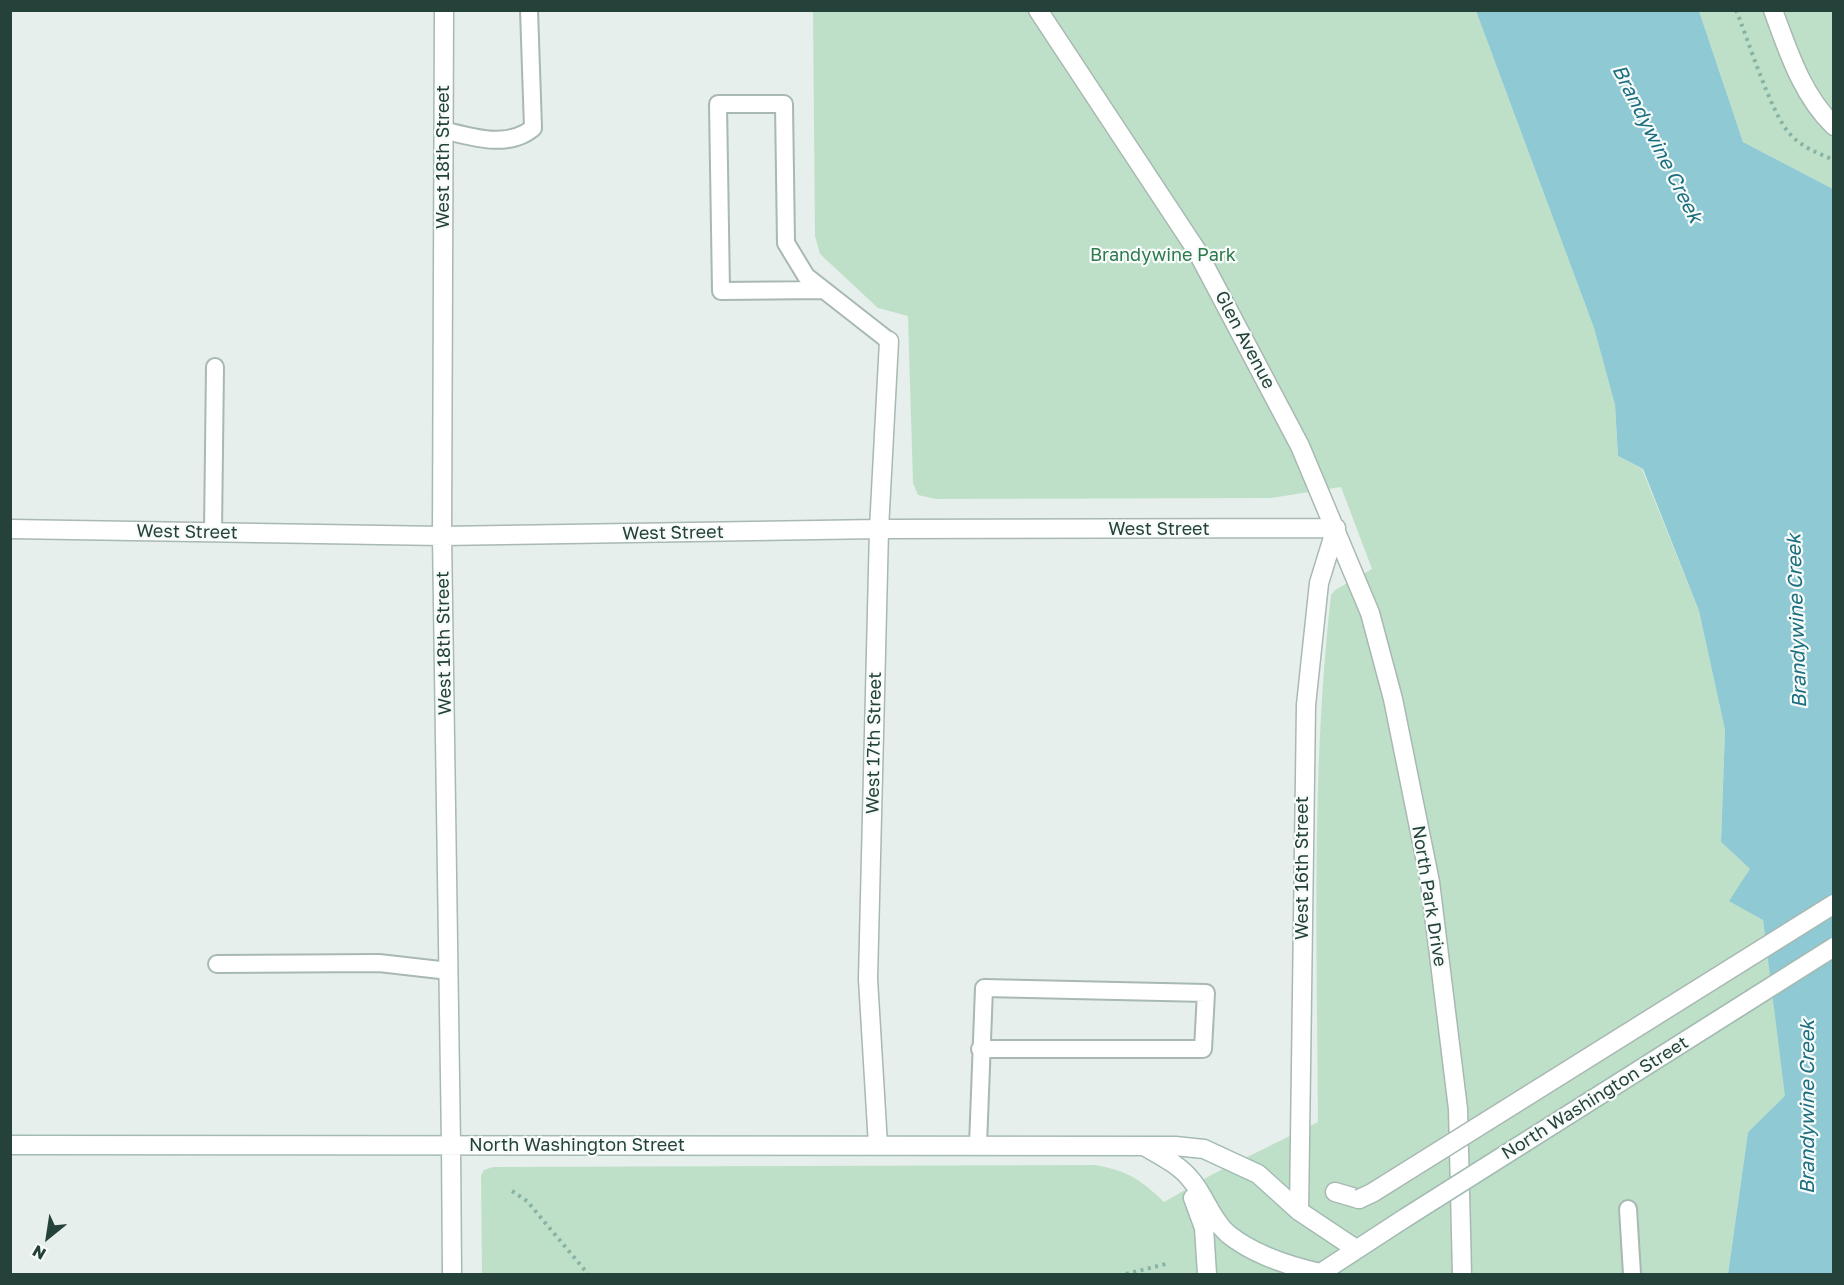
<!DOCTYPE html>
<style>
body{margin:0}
#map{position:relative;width:1844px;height:1285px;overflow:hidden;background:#e6efeb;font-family:"Golos Text",sans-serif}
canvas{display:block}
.frame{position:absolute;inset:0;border:12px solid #24423a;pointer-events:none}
.north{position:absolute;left:18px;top:1207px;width:60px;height:60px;-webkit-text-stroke:4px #f7fbf9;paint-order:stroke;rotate:210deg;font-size:16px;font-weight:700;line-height:24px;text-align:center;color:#24423a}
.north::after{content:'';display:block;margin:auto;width:21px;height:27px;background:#24423a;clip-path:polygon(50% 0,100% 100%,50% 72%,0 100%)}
</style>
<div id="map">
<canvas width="1844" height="1285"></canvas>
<div class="frame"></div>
<div class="north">N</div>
</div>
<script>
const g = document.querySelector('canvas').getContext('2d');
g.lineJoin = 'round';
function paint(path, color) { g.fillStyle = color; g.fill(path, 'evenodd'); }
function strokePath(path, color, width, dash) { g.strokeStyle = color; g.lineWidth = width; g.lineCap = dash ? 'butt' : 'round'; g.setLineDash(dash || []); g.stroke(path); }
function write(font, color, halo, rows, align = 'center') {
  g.font = font + ' "Golos Text",sans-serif'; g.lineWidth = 4.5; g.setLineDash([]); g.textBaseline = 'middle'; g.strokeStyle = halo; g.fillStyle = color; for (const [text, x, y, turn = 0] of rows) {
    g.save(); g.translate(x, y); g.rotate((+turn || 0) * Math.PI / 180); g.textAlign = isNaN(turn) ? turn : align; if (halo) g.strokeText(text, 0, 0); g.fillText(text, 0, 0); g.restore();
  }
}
const green = new Path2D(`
 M813,11H1476L1594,328L1615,405L1618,456L1642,469L1699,611L1725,730L1721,842L1750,869L1763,920L1786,1096L1748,1132L1728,1274H482L481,1175L484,1170L493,1167L1095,1165C1128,1171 1140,1179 1164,1202L1213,1174L1318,1122C1317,946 1311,770 1331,595L1335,590L1372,569L1341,487L1271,498L936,499L918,495L913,483L908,316L878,308L820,254L815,236Z
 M1699,11H1833V189L1743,142Z`);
const water = new Path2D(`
 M1476,11H1699L1743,142L1833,189V1274H1728L1748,1132L1785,1096L1763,920L1729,901L1750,869L1721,842L1725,730L1699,611L1643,469L1618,456L1615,405L1594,328Z`);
const path = new Path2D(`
 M1736,10C1748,39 1771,114 1790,134C1801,147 1818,153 1834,160
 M512,1191L527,1201L588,1274
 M1126,1274L1166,1264`);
const lane = new Path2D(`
 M443,130C472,137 508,149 533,128L529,10
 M824,290L721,291L718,104H784L786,243L806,276L889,341
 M213,532L215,367
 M217,964L379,963L449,971
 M978,1145L984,988L1206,993L1203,1049H980
 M1628,1209L1632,1274`);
const street = new Path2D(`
 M444,10L442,536L451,1145
 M1038,10L1197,251L1300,446L1370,613L1393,699L1430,882L1458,1109L1462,1274
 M1773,10C1788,51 1802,95 1834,126
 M10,529L442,536L879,529L1336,528
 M878,1145L868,979L879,529L889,341
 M1335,1192L1359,1199
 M1299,1211L1306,705L1319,583L1336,528`);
const secondary = new Path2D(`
 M10,1145L1175,1146L1204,1149L1258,1174L1299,1211L1356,1249
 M451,1145L452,1274
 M1144,1146C1161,1156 1180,1165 1192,1181C1206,1198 1211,1219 1228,1234C1254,1255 1289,1266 1320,1273
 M1193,1198L1204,1228L1207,1274
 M1319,1274L1405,1218`);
const streetBridge = new Path2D(`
 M1359,1199L1372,1193L1834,904`);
const secondaryBridge = new Path2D(`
 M1405,1218L1834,947`);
const streetNames = [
 ["West 18th Street",443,157,-90],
 ["Glen Avenue",1245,340,62],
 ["West Street",1159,529],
 ["West Street",187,532,1],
 ["West Street",673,533,-1],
 ["West 18th Street",444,643,-91],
 ["West 17th Street",874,743,-89],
 ["West 16th Street",1302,868,-90],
 ["North Park Drive",1429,896,81],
 ["North Washington Street",1595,1098,-32],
 ["North Washington Street",577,1145]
];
const parkNames = [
 ["Brandywine Park",1163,255]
];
const waterNames = [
 ["Brandywine Creek",1657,144,63],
 ["Brandywine Creek",1797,621,-92],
 ["Brandywine Creek",1808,1107,-90]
];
paint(green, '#bfe0c8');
paint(water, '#8ec9d4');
strokePath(lane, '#a8b8b2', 20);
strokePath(street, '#a8b8b2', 21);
strokePath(secondary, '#a4bbb3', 21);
strokePath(path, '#86b3a5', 4, [3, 4.5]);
strokePath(lane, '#fff', 16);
strokePath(street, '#fff', 18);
strokePath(secondary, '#fff', 18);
strokePath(streetBridge, '#a8b8b2', 21, []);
strokePath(secondaryBridge, '#a4bbb3', 21, []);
strokePath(streetBridge, '#fff', 18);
strokePath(secondaryBridge, '#fff', 18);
write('18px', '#24423a', '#f7fbf9', streetNames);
write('18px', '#2d7a4b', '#f7fbf9', parkNames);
write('italic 20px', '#1c6f80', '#f7fbf9', waterNames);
</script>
